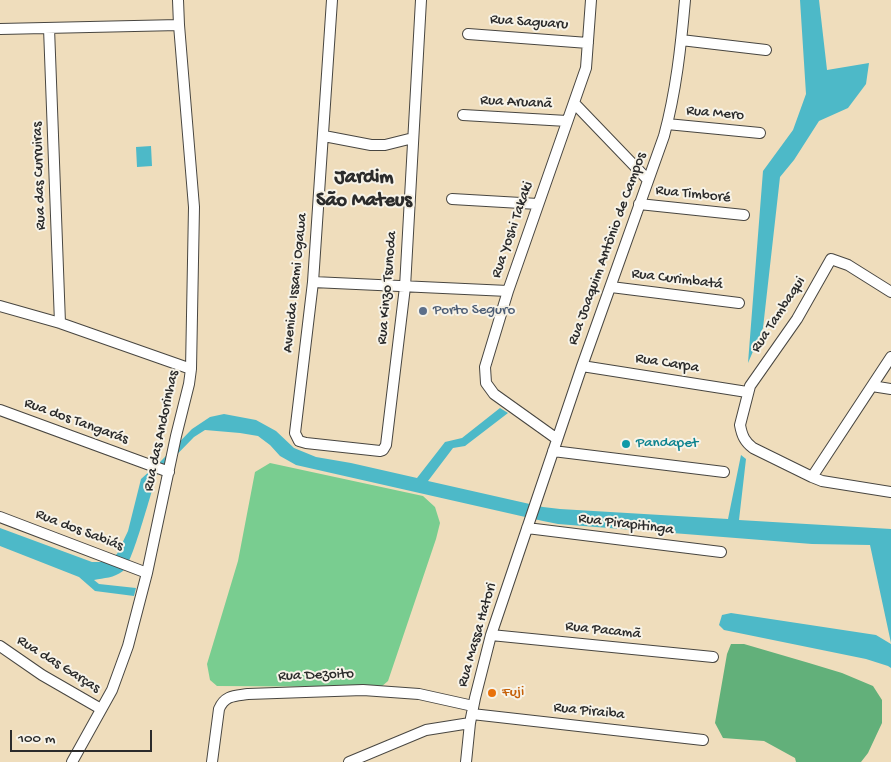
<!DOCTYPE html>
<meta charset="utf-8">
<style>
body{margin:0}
#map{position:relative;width:891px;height:762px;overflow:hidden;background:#efddbc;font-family:"Gochi Hand",sans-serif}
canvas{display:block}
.scale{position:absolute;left:10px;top:730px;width:142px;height:22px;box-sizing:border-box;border:2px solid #2b2b2b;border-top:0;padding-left:6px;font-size:15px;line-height:18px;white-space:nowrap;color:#2b2b2b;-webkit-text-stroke:4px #f7f3e8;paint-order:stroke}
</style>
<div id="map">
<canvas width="891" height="762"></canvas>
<div class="scale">100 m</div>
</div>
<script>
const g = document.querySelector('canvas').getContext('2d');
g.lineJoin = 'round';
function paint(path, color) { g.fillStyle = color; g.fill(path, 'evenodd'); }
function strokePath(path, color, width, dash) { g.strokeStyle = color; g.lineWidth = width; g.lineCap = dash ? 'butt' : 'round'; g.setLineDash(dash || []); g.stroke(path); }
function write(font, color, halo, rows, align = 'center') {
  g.font = font + ' "Gochi Hand",sans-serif'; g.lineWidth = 4; g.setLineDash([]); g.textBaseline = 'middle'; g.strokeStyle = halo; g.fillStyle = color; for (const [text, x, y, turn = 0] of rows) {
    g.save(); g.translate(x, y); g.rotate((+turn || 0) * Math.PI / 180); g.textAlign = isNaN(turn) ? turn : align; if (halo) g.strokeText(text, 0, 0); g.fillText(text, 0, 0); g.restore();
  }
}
const green = new Path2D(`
 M270,463L423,496L435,507L440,523L436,539L388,681L381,687L217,686L210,680L207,664L238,561L255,472Z`);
const forest = new Path2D(`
 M731,644H744L809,663L842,673L873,686L882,700V723L868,753L861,762H796L795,758L764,741L723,738L715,723L727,654Z`);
const water = new Path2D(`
 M800,0H819L827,70L869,63L866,84L848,108L819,121L794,160L780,177L763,328L748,363L763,171L793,130L806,94Z
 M151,146L152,166L137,167L136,147Z
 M500,408L508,413L465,446L453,448L428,481L543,507L560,509L728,519L741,455L746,459L739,520L891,529V643L870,545L812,544L558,524L543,521L296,465L280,456L270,445L258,436L240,433L205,430L194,437L154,478L153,488C148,502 132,564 123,571C114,578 104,578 94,580L99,584L136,588L134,596L95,591L79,577L0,546V528L92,562H104L117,554L128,531L141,479L161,461L192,429L210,417L224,414L256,420L276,431L294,448L316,457L351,463L417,478L445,442L462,438Z
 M731,613L876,635L891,644V668L888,666L866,659L724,630L719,625L722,615Z`);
const minor = new Path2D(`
 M332,0L313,282L295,433L299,441L306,443L380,451L383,450L386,445L405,287L421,0
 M49,28L60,323
 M0,29L179,25
 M468,34L588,43
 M681,40L766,50
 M574,103L648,180
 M463,115L567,121
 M667,124L760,133
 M324,136L371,145H385L413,138
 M452,199L538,204
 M639,204L744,215
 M313,282L508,291
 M611,287L739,303
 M891,292L848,265L831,259L797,319L750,386L740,425C742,436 745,442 753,448L812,477L822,481L891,492
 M0,306L60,323L191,369
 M582,366L747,392
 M872,386L891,389
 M0,410L169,472
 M557,439L494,394L486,383L485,367L508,291L586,68L591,0
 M553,451L724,472
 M812,477L891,357
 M0,517L147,573
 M527,528L721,552
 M491,635L713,657
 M0,646L42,675L101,709
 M472,714L703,740
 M72,762L112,690L128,646L147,573L176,436L189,384L191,369L194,207L179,25L178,0
 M212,762L219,709C225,695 235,696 248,694L363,690L419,694L473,706
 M349,762L426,730L470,723
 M466,762L470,723L475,698L491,635L582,366L664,136C676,92 681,46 685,0`);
const markers = [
 [423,311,5,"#5c6f8a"],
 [626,444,5,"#0f9aa8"],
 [492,693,5,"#e8710a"]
];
const streetNames = [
 ["Rua Saguaru",529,23,4],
 ["Rua Aruanã",516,103,3],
 ["Rua Mero",715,114,5],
 ["Rua das Curruiras",40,176,-92],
 ["Rua Timboré",693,195,6],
 ["Rua Yoshi Takaki",513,230,-71],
 ["Rua Joaquim Antônio de Campos",608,249,-70],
 ["Rua Curimbatá",677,280,7],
 ["Avenida Issami Ogawa",296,283,-84],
 ["Rua Kinzo Tsunoda",388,288,-85],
 ["Rua Tambaqui",779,315,-57],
 ["Rua Carpa",667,364,9],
 ["Rua dos Tangarás",76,422,20],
 ["Rua das Andorinhas",162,431,-78],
 ["Rua Pirapitinga",626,525,7],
 ["Rua dos Sabiás",79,531,21],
 ["Rua Pacamã",603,631,6],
 ["Rua Massa Hatori",478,635,-74],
 ["Rua das Garças",58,665,32],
 ["Rua Dezoito",316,676,-2],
 ["Rua Piraiba",589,712,6]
];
const serviceNames = [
 ["Porto Seguro",433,311]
];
const cultureNames = [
 ["Pandapet",636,444]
];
const foodNames = [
 ["Fuji",502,693]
];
const districtNames = [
 ["Jardim",364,179],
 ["São Mateus",364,202]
];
paint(green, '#79cd90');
paint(forest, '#62b07a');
paint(water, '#4db9c8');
strokePath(minor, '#484641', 12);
strokePath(minor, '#fff', 10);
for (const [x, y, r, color] of markers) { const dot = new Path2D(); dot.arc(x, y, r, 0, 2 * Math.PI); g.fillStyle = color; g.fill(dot); strokePath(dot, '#f7f3e8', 2); }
write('15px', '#2b2b2b', '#f7f3e8', streetNames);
write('15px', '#4e5e75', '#f7f3e8', serviceNames, 'left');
write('15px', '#0d838f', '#f7f3e8', cultureNames, 'left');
write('15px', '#c56008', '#f7f3e8', foodNames, 'left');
write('bold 20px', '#2b2b2b', '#f7f3e8', districtNames);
</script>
